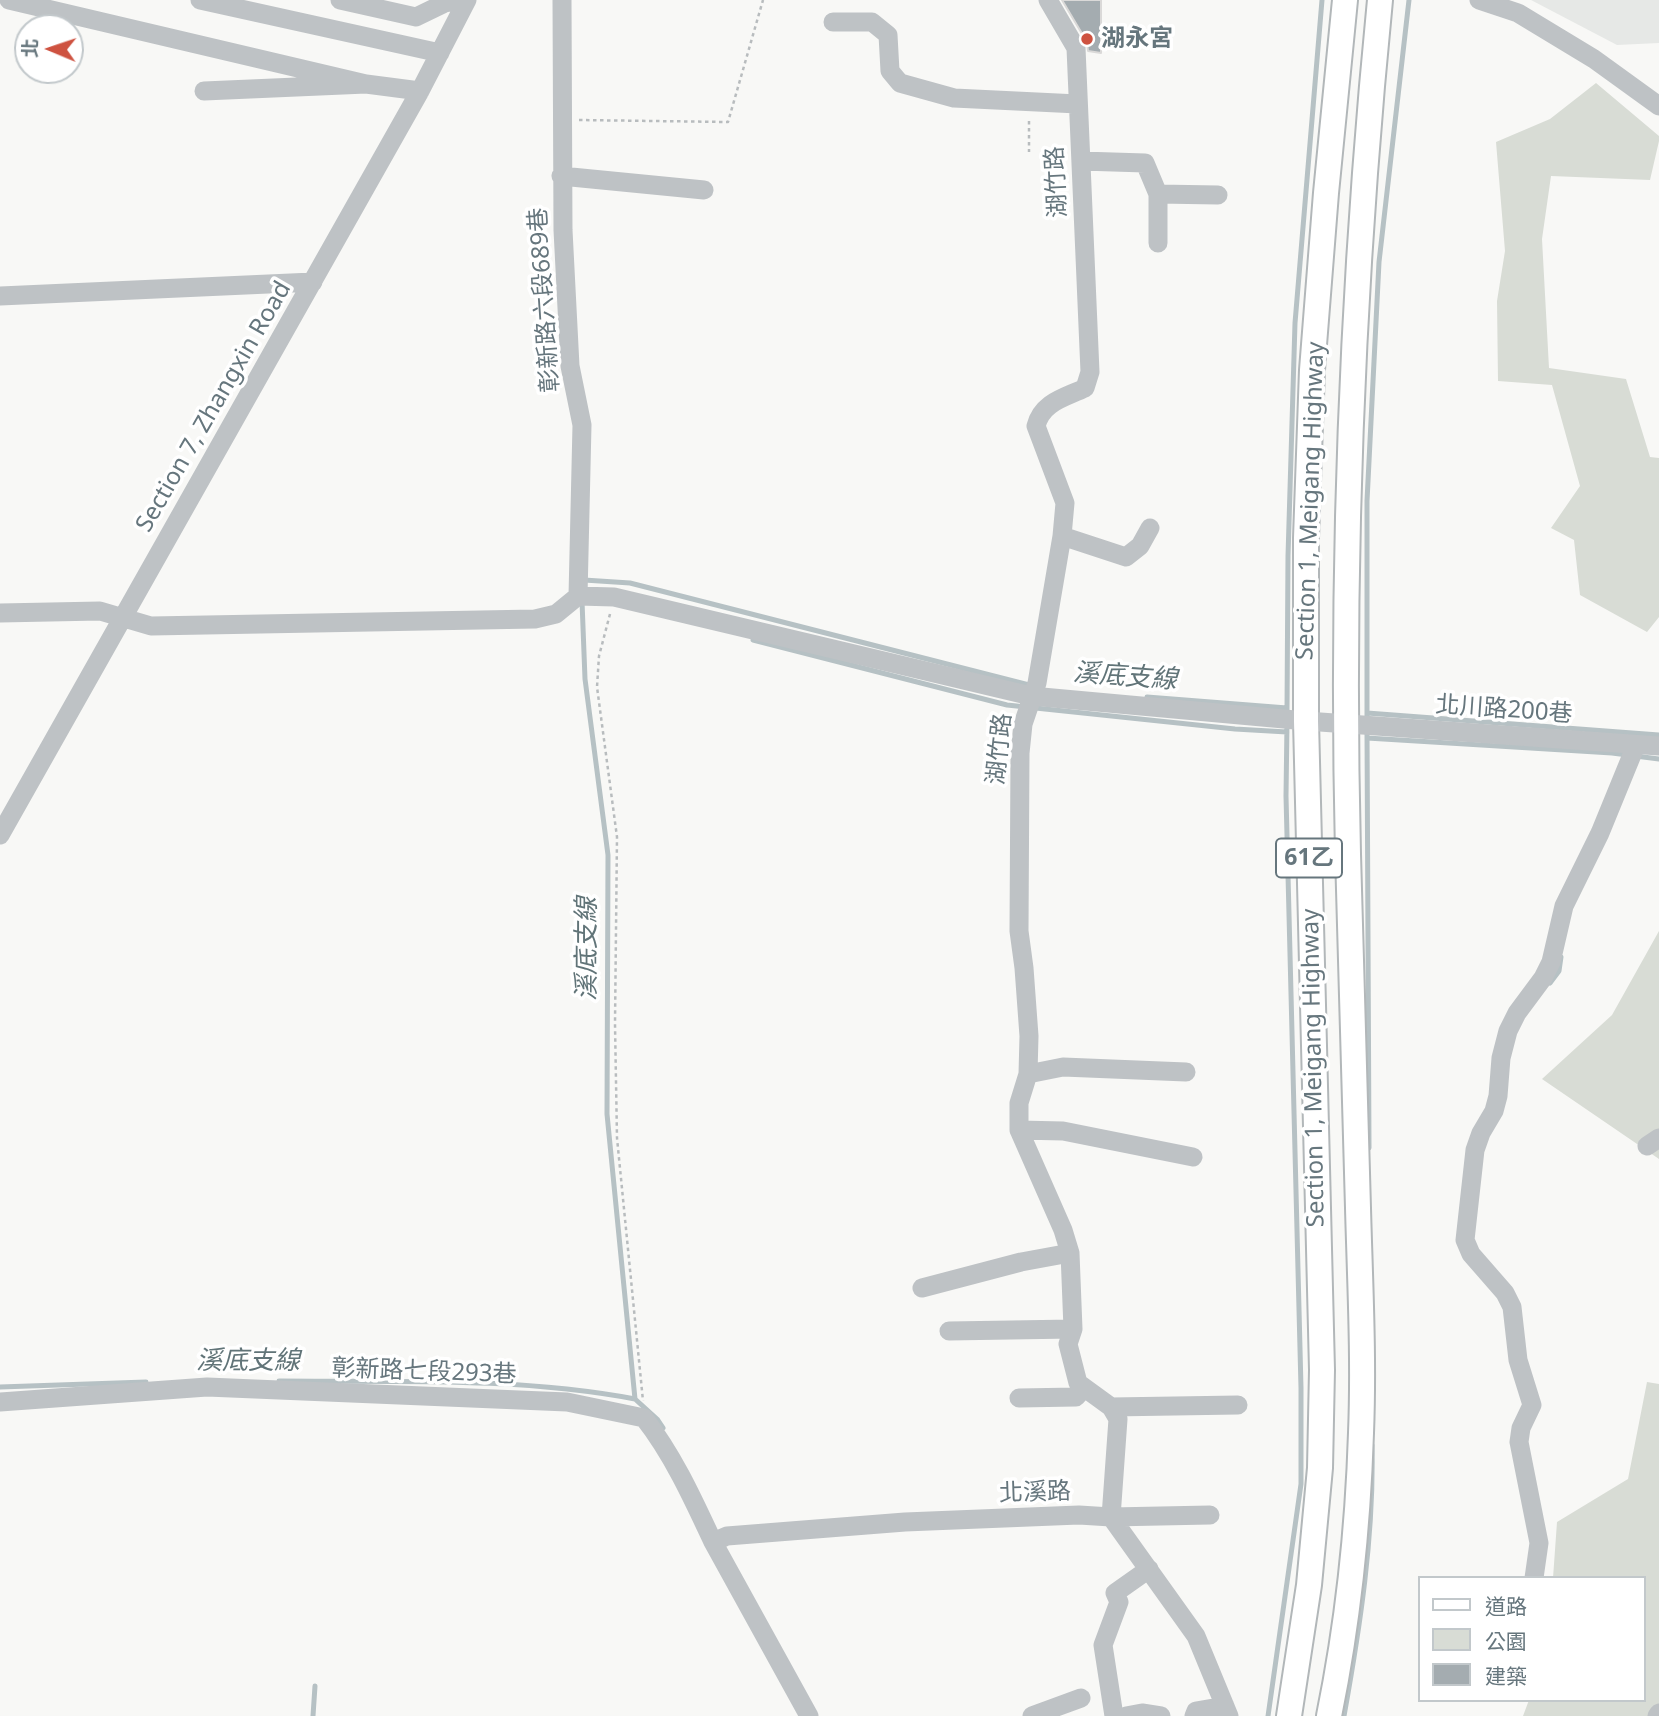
<!DOCTYPE html>
<meta charset="utf-8">
<style>
body{margin:0}
#map{position:relative;width:1659px;height:1716px;overflow:hidden;background:#f8f8f6;font-family:"Noto Sans","Noto Sans TC",sans-serif}
canvas{display:block}
.legend{position:absolute;left:1418px;top:1576px;width:228px;height:126px;box-sizing:border-box;background:#fff;border:2px solid #c2c8cb;margin:0;padding:9px 12px;list-style:none;font-size:21px;color:#66767d}
.legend li{display:flex;align-items:center;gap:14px;height:35px}
.legend b{width:35px;border:2px solid #c2c8cb}
.north{position:absolute;left:14px;top:14px;width:70px;height:70px;box-sizing:border-box;background:#fff;border:2px solid #c2c8cb;border-radius:50%;rotate:272deg;font-size:19px;font-weight:700;line-height:28px;text-align:center;color:#66767d}
.north::after{content:'';display:block;margin:auto;width:24px;height:32px;background:#ce5240;clip-path:polygon(50% 0,100% 100%,50% 72%,0 100%)}
</style>
<div id="map">
<canvas width="1659" height="1716"></canvas>
<ul class="legend">
<li><b style="height:9px;background:#fff"></b>道路</li>
<li><b style="height:19px;background:#d8dcd5"></b>公園</li>
<li><b style="height:19px;background:#a4acb0"></b>建築</li>
</ul>
<div class="north">北</div>
</div>
<script>
const g = document.querySelector('canvas').getContext('2d');
g.lineJoin = 'round';
function paint(path, color) { g.fillStyle = color; g.fill(path, 'evenodd'); }
function strokePath(path, color, width, dash) { g.strokeStyle = color; g.lineWidth = width; g.lineCap = dash ? 'butt' : 'round'; g.setLineDash(dash || []); g.stroke(path); }
function write(font, color, halo, rows, align = 'center') {
  g.font = font + ' "Noto Sans","Noto Sans TC",sans-serif'; g.lineWidth = 7; g.setLineDash([]); g.textBaseline = 'middle'; g.strokeStyle = halo; g.fillStyle = color; for (const [text, x, y, turn = 0] of rows) {
    g.save(); g.translate(x, y); g.rotate((+turn || 0) * Math.PI / 180); g.textAlign = isNaN(turn) ? turn : align; if (halo) g.strokeText(text, 0, 0); g.fillText(text, 0, 0); g.restore();
  }
}
const built = new Path2D(`
 M1531,0H1659V43L1617,45Z`);
const green = new Path2D(`
 M1596,83L1659,136V141L1650,180L1551,176L1542,239L1549,368L1626,379L1650,457L1659,458V617L1647,632L1580,595L1574,540L1551,528L1580,486L1552,385L1498,381L1497,301L1505,251L1496,142L1550,119Z
 M1659,931V1159L1542,1079L1612,1015Z
 M1647,1382L1659,1384V1716H1523L1529,1700H1643V1578H1553L1557,1522L1628,1479Z`);
const stream = new Path2D(`
 M584,580L630,583L1033,686
 M753,640L1007,705L1235,729L1287,732
 M1147,697L1287,708
 M1287,710L1288,556L1295,323L1322,0
 M1367,713L1659,735
 M1367,721V501L1379,262L1409,0
 M1367,731L1369,1148
 M1367,738L1612,753L1659,759
 M1550,983L1559,971L1561,957
 M279,1381C397,1382 518,1377 635,1399L607,1114L608,855L585,679L582,601
 M0,1387L146,1382
 M635,1399L657,1419L663,1428
 M313,1716L315,1686
 M1268,1716L1301,1484V1388L1286,796L1287,723
 M1344,1716C1360,1627 1374,1536 1372,1445`);
const building = new Path2D(`
 M1062,0H1101V53L1088,51L1087,42Z`);
const path = new Path2D(`
 M579,120L728,122L763,0
 M1029,121V152
 M610,614L599,656L597,687L617,837L615,1024L617,1138L643,1401`);
const minor = new Path2D(`
 M9,0L366,84
 M200,0L440,53
 M340,0L416,17L445,3L460,0
 M562,0L563,230L570,366L582,425L578,596
 M1048,0L1076,48L1090,372L1085,388C1064,398 1042,402 1036,426L1065,503L1062,536L1037,683L1023,724L1020,753L1019,931L1024,968L1029,1036L1028,1074L1019,1103V1130L1063,1230L1070,1253L1073,1329L1068,1344L1078,1383L1111,1407L1118,1419L1111,1517L1210,1515
 M1479,0L1518,13L1594,59L1659,106
 M833,22H872L888,35L890,71L900,83L954,98L1078,104
 M204,91L366,84L420,91
 M1081,161L1145,163L1158,194V243
 M561,176L704,190
 M1158,194L1218,195
 M0,296L313,282
 M1062,536L1126,557L1140,546L1150,528
 M0,613L100,611L151,626L535,619L556,614L578,596L614,597L1031,696L1306,721L1659,746
 M0,835L420,91L467,0
 M1028,1074L1063,1067L1186,1072
 M1019,1130L1063,1131L1193,1157
 M1647,1146L1659,1138
 M922,1288L1021,1262L1070,1253
 M949,1331L1073,1329
 M1019,1398L1076,1397L1084,1388
 M0,1402L207,1387L567,1402L644,1418C673,1455 693,1499 713,1542L727,1536L905,1522L1079,1515L1111,1517L1196,1636L1229,1716
 M1111,1407L1238,1405
 M713,1542L809,1716
 M1534,1578L1539,1543L1519,1442L1521,1428L1532,1405L1518,1360L1512,1307L1505,1293L1471,1254L1465,1240L1475,1150L1481,1133L1494,1111L1498,1096L1501,1058L1508,1031L1517,1013L1543,978L1551,962L1564,906L1600,833L1636,745
 M1032,1716L1081,1698
 M1114,1716L1103,1645L1119,1602L1115,1593L1149,1569
 M1126,1716L1142,1713L1161,1716
 M1194,1716L1196,1711L1225,1706
 M1657,1716L1659,1713`);
const major = new Path2D(`
 M1289,1716L1309,1585L1320,1468L1322,1370L1306,721V538L1312,370L1326,193L1345,0
 M1329,1716C1348,1623 1358,1528 1361,1433C1364,1358 1360,1283 1358,1208C1355,1090 1352,972 1348,854C1341,570 1352,283 1380,0`);
const markers = [
 [1087,39,7,"#ce5240"]
];
const shields = [
 [1309,858,66]
];
const shieldNames = [
 ["61乙",1309,858]
];
const poiNames = [
 ["湖永宮",1101,39]
];
const streetNames = [
 ["湖竹路",1057,182,-93],
 ["彰新路六段689巷",545,300,-94],
 ["Section 7, Zhangxin Road",214,407,-60],
 ["Section 1, Meigang Highway",1311,501,-88],
 ["北川路200巷",1504,710,4],
 ["湖竹路",1000,749,-84],
 ["Section 1, Meigang Highway",1314,1068,-91],
 ["彰新路七段293巷",424,1372,2],
 ["北溪路",1035,1493,-2]
];
const waterNames = [
 ["溪底支線",1125,677,4],
 ["溪底支線",588,949,-90],
 ["溪底支線",248,1362]
];
paint(built, '#e6e8e6');
paint(green, '#d8dcd5');
strokePath(stream, '#b6c1c4', 5);
paint(building, '#a4acb0');
strokePath(building, '#dad9d8', 2);
strokePath(major, '#b2b7b9', 28);
strokePath(path, '#b8bcbe', 2.5, [3.5, 3.5]);
strokePath(minor, '#bec2c5', 19);
strokePath(major, '#fff', 24);
for (const [x, y, r, color] of markers) { const dot = new Path2D(); dot.arc(x, y, r, 0, 2 * Math.PI); g.fillStyle = color; g.fill(dot); strokePath(dot, '#fff', 2.5); }
for (const [x, y, w] of shields) { const box = new Path2D(); box.roundRect(x - w / 2, y - 19.5, w, 39, 5); g.fillStyle = '#fff'; g.fill(box); strokePath(box, '#66767d', 2); }
write('bold 23px', '#66767d', null, shieldNames);
write('bold 24px', '#66767d', '#fff', poiNames, 'left');
write('24px', '#66767d', '#fff', streetNames);
write('italic 26px', '#617478', '#fff', waterNames);
</script>
